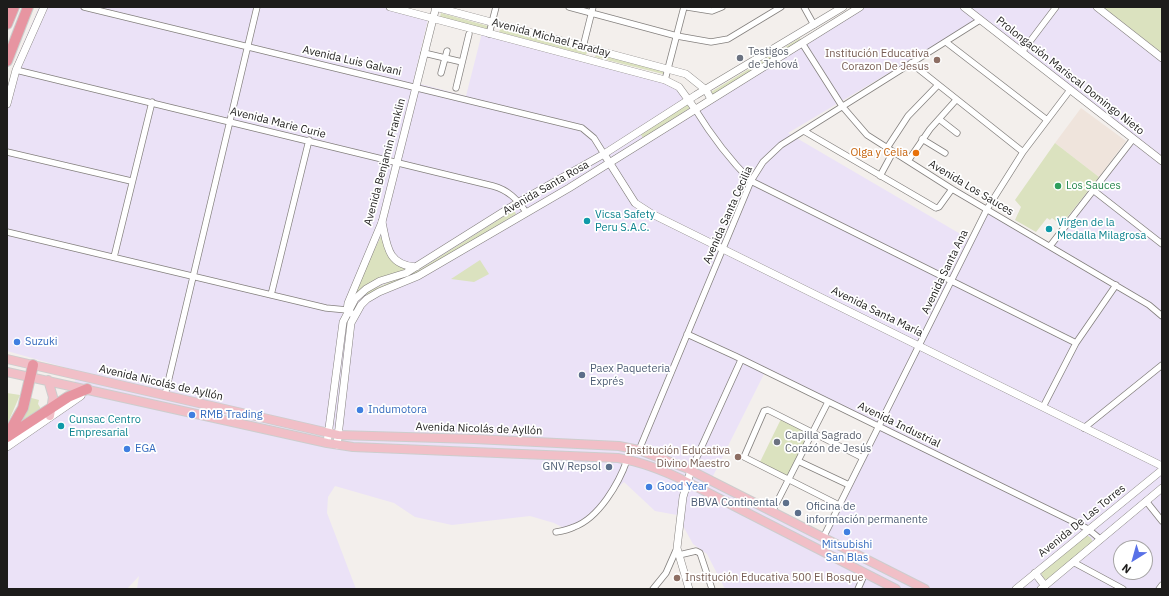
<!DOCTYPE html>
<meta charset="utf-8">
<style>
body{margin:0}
#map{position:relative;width:1169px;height:596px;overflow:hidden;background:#f3efec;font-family:"IBM Plex Sans",sans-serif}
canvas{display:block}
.frame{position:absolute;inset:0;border:8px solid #1d1c1b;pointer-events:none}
.north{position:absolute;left:1113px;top:540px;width:40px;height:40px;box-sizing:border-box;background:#fff;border:1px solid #a5a4a4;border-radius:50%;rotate:217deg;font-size:11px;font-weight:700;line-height:16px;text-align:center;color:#1d1c1b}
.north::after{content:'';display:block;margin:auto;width:14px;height:18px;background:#5971e7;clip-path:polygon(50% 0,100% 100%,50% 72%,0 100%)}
</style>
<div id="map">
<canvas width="1169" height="596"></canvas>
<div class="frame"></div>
<div class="north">N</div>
</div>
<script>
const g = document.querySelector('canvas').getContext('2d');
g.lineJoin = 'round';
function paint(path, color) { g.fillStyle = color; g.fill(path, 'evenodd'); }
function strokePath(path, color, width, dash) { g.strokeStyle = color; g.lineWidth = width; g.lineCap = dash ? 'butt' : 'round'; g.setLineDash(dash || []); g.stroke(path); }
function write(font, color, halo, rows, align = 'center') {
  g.font = font + ' "IBM Plex Sans",sans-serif'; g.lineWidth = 3.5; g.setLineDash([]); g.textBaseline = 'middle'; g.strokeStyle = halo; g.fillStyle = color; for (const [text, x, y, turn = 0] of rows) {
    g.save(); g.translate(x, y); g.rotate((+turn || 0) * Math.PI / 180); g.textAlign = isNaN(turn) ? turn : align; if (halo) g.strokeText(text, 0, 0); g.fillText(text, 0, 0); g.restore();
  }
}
const industrial = new Path2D(`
 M39,7H383L428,19L413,82L466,96L482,33L672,85L698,110L863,7H1092L1162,61V589H725L707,554L693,544L677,515L655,511L624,482L594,510L575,525L564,528L554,523L530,516L452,525L415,517L394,503L335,486L328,497L327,513L356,589H137L139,576L127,589H7V443L44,415L70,398L78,371L7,351V92L14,65ZM981,18L1131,137V143L1047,246L988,213L969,239L788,133ZM766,370L882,425L827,536L712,478ZM1121,548H1145V572H1121Z`);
const built = new Path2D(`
 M1081,108L1126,141L1099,177L1055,143Z`);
const green = new Path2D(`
 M1103,7L1162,8V53Z
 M441,13L488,26L487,30L440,17Z
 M501,27L588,50L586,55L499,32Z
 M800,38L801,40L712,95L711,92Z
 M597,53L664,70L663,74L595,57Z
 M687,104L690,108L643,138L640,133Z
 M1055,143L1099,177L1061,225L1052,218L1050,220L1047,218L1036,232L1015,220L1021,207L1015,200Z
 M514,210L516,214L412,278L367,296L366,292L419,270Z
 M383,232L389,256L414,268L379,280L351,302L354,291Z
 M480,260L489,274L474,282L451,279Z
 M7,393L20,395L7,425Z
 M28,397L39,400L38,404L41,409L17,425Z
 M781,419L811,434L788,479L759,464Z
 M1087,535L1091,538L1093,542L1047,580L1044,579L1041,573Z`);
const minor = new Path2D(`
 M84,7L582,128L594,138L604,154
 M569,7L677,36L711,42L728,39L781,7
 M687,7L712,11L722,7
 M804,7L814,25
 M489,34L496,7
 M946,42L1047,120
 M802,43L842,106L867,135L952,189L1149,305L1162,316
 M583,47L593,7
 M1022,52L1056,7
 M424,53L462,62
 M911,63L1023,152
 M16,70L493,186C508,190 517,199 526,212
 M441,73L447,51
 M665,80L684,7
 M456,88L469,34
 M695,109C711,135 729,159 751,181L1076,343
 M939,119L957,133
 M804,131L936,208L939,207L952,189
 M922,139L945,153
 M887,148L908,116L938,85
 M7,152L131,181
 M908,161L930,129L956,100
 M880,176L893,152
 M1093,190L1162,244
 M7,232L326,308L347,310
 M1050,246L1133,139
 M114,257L152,102
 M271,295L309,140
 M687,334L735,356L1074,522L1088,529L1100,539
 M165,395L257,7
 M1043,407L1076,343L1116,285
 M1084,428L1162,365
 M639,450L751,181L763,162L781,145L980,20
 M798,461L849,485
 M691,470L741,360
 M1146,501L1162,521
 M839,505L744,457L764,411L768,410L863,458
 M772,512L828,402
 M556,532C562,531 568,530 574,527C599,518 619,483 627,460
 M823,538L987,209L1023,152L1070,90
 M679,555L696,551L700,553L712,589
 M1073,562L1123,589
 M653,589L666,573L677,548
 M858,589L865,573
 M1159,589L1162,585`);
const tertiary = new Path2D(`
 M390,7L665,80L679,87L695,109
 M435,7L686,74L706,90L711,99
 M964,7L1162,161
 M7,104L16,70L44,7
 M604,154L635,203L652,214L1162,466
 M351,313L347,310L348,303L382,222L436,7
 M7,447L81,396
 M689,589L677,548L683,497L691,470`);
const secondary = new Path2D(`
 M1097,7L1162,58
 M382,222C387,245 387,265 416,267
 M327,443L343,322L355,299L366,289L380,281L406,273L519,202L604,154L696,95L843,7
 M337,445L351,323L361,305L367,299L379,292L418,276L569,188L860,7
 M1035,573L1045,586
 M1016,589L1162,470
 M1041,589L1162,488`);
const primary = new Path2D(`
 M7,359L338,435L474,439L619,446L639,450L686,468L925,589
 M7,372L327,443L353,447L618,458C643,462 665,471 687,482L896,589
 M48,380L53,397L50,416`);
const motorway = new Path2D(`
 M7,24L14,7
 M7,61L28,7
 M8,434L23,408L33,365
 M7,437L68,397L87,389`);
const markers = [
 [740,58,4,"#6b7280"],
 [937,60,4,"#8d6e63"],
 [916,153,4,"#e8710a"],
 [1058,186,4,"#2e9e5b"],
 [587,221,4,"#0f9aa8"],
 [1049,229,4,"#0f9aa8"],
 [17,342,4,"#3f7fe0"],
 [582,375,4,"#5c6f8a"],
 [360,410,4,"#3f7fe0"],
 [192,415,4,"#3f7fe0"],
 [61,426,4,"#0f9aa8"],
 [777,442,4,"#6b7280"],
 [127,449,4,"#3f7fe0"],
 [738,457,4,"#8d6e63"],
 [609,467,4,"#5c6f8a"],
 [649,487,4,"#3f7fe0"],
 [786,503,4,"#5c6f8a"],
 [798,513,4,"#5c6f8a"],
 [847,532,4,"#3f7fe0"],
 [677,578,4,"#8d6e63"]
];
const streetNames = [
 ["Avenida Michael Faraday",551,38,15],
 ["Avenida Luis Galvani",352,61,13],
 ["Prolongación Mariscal Domingo Nieto",1070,76,38],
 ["Avenida Marie Curie",278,123,14],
 ["Avenida Benjamin Franklin",385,162,-75],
 ["Avenida Santa Rosa",546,188,-30],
 ["Avenida Los Sauces",971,188,31],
 ["Avenida Santa Cecilia",728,215,-66],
 ["Avenida Santa Ana",945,272,-64],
 ["Avenida Santa María",877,312,26],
 ["Avenida Nicolás de Ayllón",161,383,13],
 ["Avenida Industrial",899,425,26],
 ["Avenida Nicolás de Ayllón",479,429,2],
 ["Avenida De Las Torres",1082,521,-39]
];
const worshipNames = [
 ["Testigos",748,52],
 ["de Jehová",748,65],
 ["Capilla Sagrado",785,436],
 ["Corazón de Jesús",785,449]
];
const educationNames = [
 ["Institución Educativa",929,54],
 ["Corazon De Jesus",929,67],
 ["Institución Educativa",730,451],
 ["Divino Maestro",730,464],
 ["Institución Educativa 500 El Bosque",685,578,"left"]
];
const foodNames = [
 ["Olga y Celia",908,153]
];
const leisureNames = [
 ["Los Sauces",1066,186]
];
const cultureNames = [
 ["Vicsa Safety",595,215],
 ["Peru S.A.C.",595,228],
 ["Virgen de la",1057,223],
 ["Medalla Milagrosa",1057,236],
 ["Cunsac Centro",69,420],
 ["Empresarial",69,433]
];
const shopNames = [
 ["Suzuki",25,342],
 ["Indumotora",368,410],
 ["RMB Trading",200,415],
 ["EGA",135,449],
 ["Good Year",657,487],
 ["Mitsubishi",847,545,"center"],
 ["San Blas",847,558,"center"]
];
const serviceNames = [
 ["Paex Paqueteria",590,369],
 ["Exprés",590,382],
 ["GNV Repsol",601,467,"right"],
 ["BBVA Continental",778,503,"right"],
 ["Oficina de",806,507],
 ["información permanente",806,520]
];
paint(industrial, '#ebe2f7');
paint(built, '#efe4dc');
paint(green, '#dbe2bf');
strokePath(minor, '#84807e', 7);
strokePath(tertiary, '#84807e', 8);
strokePath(secondary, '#84807e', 8);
strokePath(primary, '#cdcdcd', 10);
strokePath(motorway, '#cdcdcd', 12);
strokePath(minor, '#fff', 5.5);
strokePath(tertiary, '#fff', 7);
strokePath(secondary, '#fff', 7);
strokePath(primary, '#f1bfc7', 8);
strokePath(motorway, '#e795a1', 10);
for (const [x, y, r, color] of markers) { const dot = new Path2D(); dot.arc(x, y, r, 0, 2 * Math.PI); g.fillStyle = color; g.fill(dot); strokePath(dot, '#fff', 1.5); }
write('11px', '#1d1c1b', '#fff', streetNames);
write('11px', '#5b616d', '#fff', worshipNames, 'left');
write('11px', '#785e54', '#fff', educationNames, 'right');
write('11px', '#c56008', '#fff', foodNames, 'right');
write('11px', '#27864d', '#fff', leisureNames, 'left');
write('11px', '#0d838f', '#fff', cultureNames, 'left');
write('11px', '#366cbe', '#fff', shopNames, 'left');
write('11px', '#4e5e75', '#fff', serviceNames, 'left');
</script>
